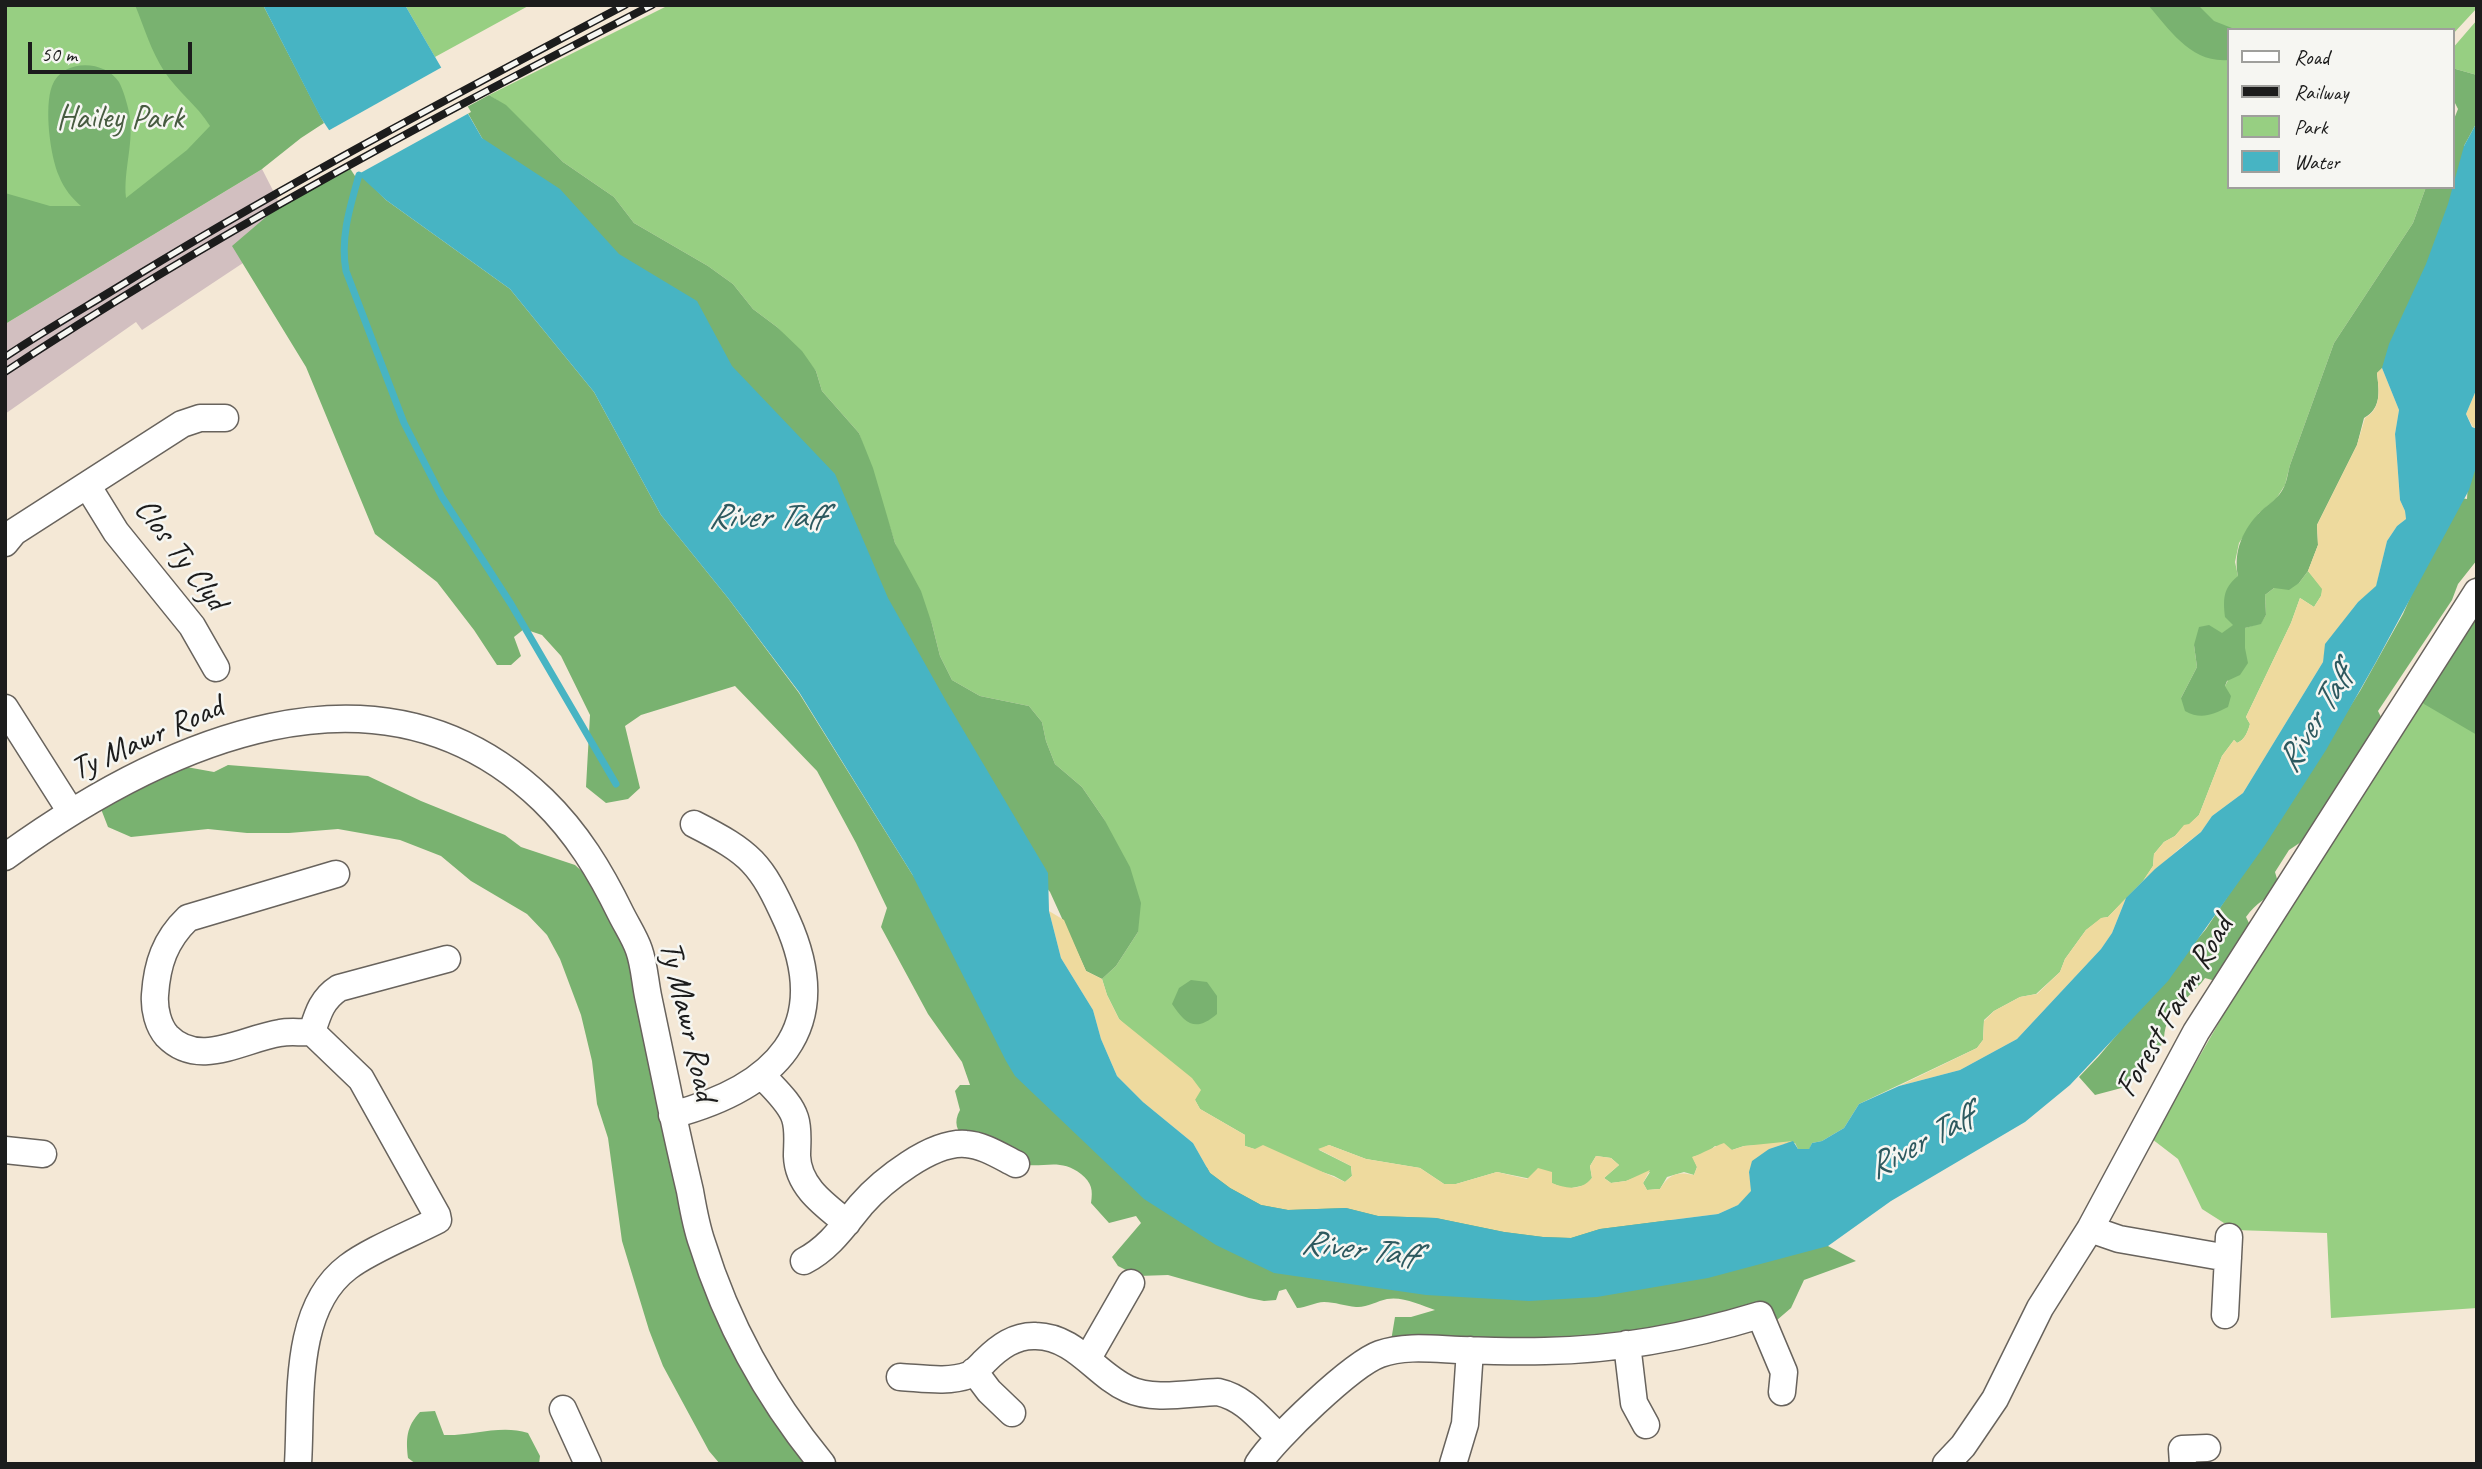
<!DOCTYPE html>
<style>
body{margin:0}
#map{position:relative;width:2482px;height:1469px;overflow:hidden;background:#f4e8d6;font-family:Caveat,sans-serif}
canvas{display:block}
.frame{position:absolute;inset:0;border:7px solid #1c1c1c;pointer-events:none}
.legend{position:absolute;left:2227px;top:28px;width:228px;height:161px;box-sizing:border-box;background:#f6f6f2;border:2px solid #9f9f9c;margin:0;padding:9px 12px;list-style:none;font-size:21px;color:#1c1c1c}
.legend li{display:flex;align-items:center;gap:14px;height:35px}
.legend b{width:35px;border:2px solid #9f9f9c}
.scale{position:absolute;left:28px;top:42px;width:164px;height:32px;box-sizing:border-box;border:4px solid #1c1c1c;border-top:0;padding-left:9px;font-size:21px;line-height:24px;white-space:nowrap;color:#1c1c1c;-webkit-text-stroke:5px #f6f6f2;paint-order:stroke}
</style>
<div id="map">
<canvas width="2482" height="1469"></canvas>
<div class="frame"></div>
<ul class="legend">
<li><b style="height:9px;background:#fff"></b>Road</li>
<li><b style="height:9px;background:#1c1c1c"></b>Railway</li>
<li><b style="height:19px;background:#97cf82"></b>Park</li>
<li><b style="height:19px;background:#47b4c3"></b>Water</li>
</ul>
<div class="scale">50 m</div>
</div>
<script>
const g = document.querySelector('canvas').getContext('2d');
g.lineJoin = 'round';
function paint(path, color) { g.fillStyle = color; g.fill(path, 'evenodd'); }
function strokePath(path, color, width, dash) { g.strokeStyle = color; g.lineWidth = width; g.lineCap = dash ? 'butt' : 'round'; g.setLineDash(dash || []); g.stroke(path); }
function write(font, color, halo, rows, align = 'center') {
  g.font = font + ' Caveat,sans-serif'; g.lineWidth = 5; g.setLineDash([]); g.textBaseline = 'middle'; g.strokeStyle = halo; g.fillStyle = color; for (const [text, x, y, turn = 0] of rows) {
    g.save(); g.translate(x, y); g.rotate((+turn || 0) * Math.PI / 180); g.textAlign = isNaN(turn) ? turn : align; if (halo) g.strokeText(text, 0, 0); g.fillText(text, 0, 0); g.restore();
  }
}
const industrial = new Path2D(`
 M262,169L284,212L246,261L142,330L136,322L5,414V324Z`);
const green = new Path2D(`
 M5,5H220L272,126L262,169L5,324Z
 M405,5H530L435,57Z
 M669,5H2477V8L2452,35V30H2228V187H2426L2413,223L2334,343L2290,465L2285,485L2276,499L2259,513L2239,543L2235,562L2238,576L2234,625L2222,634L2194,645L2197,667L2181,698L2225,686L2245,648V628L2261,623L2266,615L2265,595L2274,588L2299,583L2308,571L2323,589L2321,596L2314,607L2300,598L2291,623L2246,717L2250,724C2248,731 2245,740 2237,743L2234,740L2222,756L2199,815L2189,825L2184,826L2175,836L2164,842L2154,854L2153,866L2143,881L2108,917L2102,918L2086,930L2065,959L2060,972L2036,994L2020,997L1994,1011L1984,1020L1983,1040L1977,1048L1859,1104L1844,1128L1822,1141L1812,1143L1809,1150L1798,1149L1795,1143L1744,1146L1732,1150L1715,1146L1708,1152L1693,1157L1697,1167L1694,1175L1684,1172L1667,1177L1660,1189L1647,1190L1643,1183L1650,1172L1626,1181L1611,1183L1604,1178L1619,1165L1611,1158L1596,1156L1590,1166L1592,1178L1586,1185L1567,1189L1551,1183L1497,1172L1456,1184H1444L1420,1168L1366,1159L1329,1145L1319,1150L1351,1166L1352,1176L1345,1182L1334,1176L1245,1146V1135L1200,1109L1195,1100L1119,1019L1107,995L1102,979L1116,966L1138,932L1104,819L1082,787L1055,764L1046,741L1042,722L1029,706L980,696L952,680L940,656L932,624L895,543L859,433L822,391L816,371L777,327L753,309L733,284L708,266L634,223L614,197L563,162L506,106L489,95Z
 M2477,20V75L2452,68V49Z
 M2477,601V1308L2331,1318L2327,1233L2235,1230L2202,1209L2178,1159L2152,1139L2294,892Z`);
const forest = new Path2D(`
 M135,5H263L324,123L301,138L262,169L5,324V193L50,206H81C72,198 64,189 59,176C50,156 44,107 52,86C62,59 104,59 119,82C123,89 127,103 129,112C135,141 123,170 126,198L187,150L210,126C197,105 177,91 164,71C151,51 144,27 135,5Z
 M2148,5H2198L2214,21L2237,30H2228V60C2191,63 2170,30 2148,5Z
 M2452,68L2477,75V122L2464,146L2469,162L2391,360L2377,373C2379,391 2382,408 2364,418L2357,445L2317,525L2318,545L2308,571L2299,583L2289,590L2274,588L2265,595L2266,615L2261,624L2245,628V648L2248,663L2240,675L2227,681L2225,686L2231,696L2228,707C2212,715 2201,720 2185,711L2181,698L2197,667L2194,645L2199,627L2209,625L2222,633L2233,625L2225,617C2223,599 2223,588 2238,576C2233,551 2243,529 2261,511C2270,503 2279,498 2284,487C2287,481 2288,472 2290,465L2334,343L2413,223L2426,187H2452V124L2458,109L2452,97Z
 M489,95L506,105L563,162L614,197L634,223L708,266L733,284L753,309L777,327L802,351L816,371L822,391L859,433L873,468L895,543L921,591L932,624L940,656L952,680L980,696L1029,706L1042,722L1046,741L1055,764L1082,787L1104,819L1130,867L1141,903L1138,932L1116,966L1102,979L1086,971L1050,892L1001,831L482,138L465,108Z
 M351,165L386,200L510,289L594,392L661,515L728,598L799,693L912,874L1126,1158L1818,1237L1828,1246L1856,1261L1804,1280L1791,1308L1777,1320L1764,1317L1631,1335L1390,1347L1395,1317H1411L1435,1310C1421,1305 1402,1296 1387,1299C1377,1301 1366,1308 1356,1307C1345,1306 1335,1302 1324,1302C1315,1302 1306,1308 1297,1308L1286,1289L1279,1291L1276,1300L1264,1301L1249,1298L1168,1275L1138,1276L1118,1266L1112,1257L1141,1223L1136,1216L1109,1223L1091,1203C1093,1190 1092,1183 1081,1174C1059,1157 1044,1169 1019,1164C1011,1162 1002,1156 994,1153C976,1145 946,1135 960,1110L955,1091L960,1085H970L962,1062L928,1014L881,927L887,908L856,843L817,771L735,686L641,715L625,726L640,788L628,799L606,803L586,787L590,715L561,656L542,635L524,629L514,637L521,656L511,665H497L474,630L437,582L375,534L306,367L232,246L280,205Z
 M2477,453V560L2458,584L2452,600L2378,711L2382,719L2310,836L2289,850L2275,872L2279,886C2268,899 2256,902 2246,917L2253,931L2219,982L2205,978C2186,1004 2163,1009 2164,1044C2145,1051 2139,1069 2129,1086L2095,1095L2079,1077L2099,1056L2206,929L2267,837L2360,691L2403,614L2454,497L2467,499L2468,482Z
 M2477,574V735L2424,704L2416,692L2467,588Z
 M170,764L214,772L228,765L368,776L421,801L505,835L521,847L575,865L596,884L626,946L683,1205L809,1464H720L709,1451L663,1366L649,1330L622,1241L608,1138L597,1104L592,1061L581,1015L560,959L547,935L527,914L471,881L441,856L400,840L338,829L289,833H247L208,829L131,837L108,827L101,809Z
 M1191,980L1207,982L1217,996V1014C1196,1032 1186,1025 1172,1004L1179,988Z
 M435,1411L444,1435C472,1436 501,1424 528,1433L540,1456L539,1464H416L408,1458C406,1439 406,1427 420,1412Z`);
const sand = new Path2D(`
 M2382,368L2399,410L2395,434L2400,500L2405,511L2406,519L2397,526L2387,541L2376,587L2358,602L2326,644L2323,662L2243,793L2212,816L2201,832L2179,849L2143,881L2153,866L2154,854L2164,842L2175,836L2184,825L2189,824L2199,815L2222,756L2234,740L2237,743C2245,740 2248,731 2250,724L2246,717L2291,623L2300,598L2314,607L2321,596L2322,589L2308,571L2318,545L2317,525L2357,445L2365,418C2382,408 2379,391 2377,373Z
 M2477,388V429L2473,427L2466,414Z
 M2126,898L2112,933L2101,949L2017,1039L1960,1070L1899,1086L1977,1048L1983,1040L1984,1021L1994,1011L2020,997L2037,994L2060,972L2065,959L2086,930L2101,918L2108,917Z
 M1049,911L1064,920L1086,971L1102,979L1107,995L1119,1019L1192,1078L1201,1090L1195,1100L1200,1109L1245,1135V1146L1255,1149L1263,1145L1345,1182L1352,1176L1351,1166L1318,1149L1329,1145L1366,1159L1420,1168L1444,1184H1456L1497,1172L1527,1179L1538,1168L1552,1172V1183C1566,1189 1581,1191 1592,1178L1590,1166L1596,1156L1611,1158L1619,1165L1604,1178L1611,1183L1626,1181L1650,1170L1643,1183L1647,1190L1660,1189C1669,1174 1677,1171 1694,1175L1697,1167L1692,1157C1704,1153 1713,1147 1724,1143L1732,1150L1744,1146L1793,1141L1769,1149L1749,1172L1752,1191L1738,1205L1718,1214L1600,1229L1571,1238L1543,1237L1504,1232L1436,1218L1378,1216L1346,1208L1288,1210L1261,1205L1230,1188L1210,1173L1193,1143L1143,1102L1117,1076L1101,1039L1093,1010L1061,958Z`);
const water = new Path2D(`
 M263,5H405L482,138L560,189L619,254L697,301L732,366L835,474L888,598L946,701L1048,873L1049,911L1061,958L1093,1010L1101,1039L1117,1076L1143,1102L1193,1143L1210,1173L1230,1188L1261,1205L1288,1210L1346,1208L1378,1216L1436,1218L1504,1232L1543,1237L1571,1238L1600,1229L1718,1214L1738,1205L1751,1191L1749,1172L1752,1161L1769,1149L1793,1141L1798,1149H1809L1812,1143L1822,1141L1844,1128L1859,1104L1899,1086L1960,1070L2017,1039L2101,949L2112,933L2126,898L2155,869L2201,832L2212,816L2243,793L2323,662L2325,644L2358,602L2376,586L2387,541L2397,526L2406,519L2405,511L2400,500L2397,459L2395,434L2399,410L2382,368L2389,344L2426,264L2448,204L2464,146L2477,122V388L2466,414L2472,427L2477,429V464L2469,490L2376,662L2326,750L2265,845L2168,981L2070,1085L2025,1122L1891,1201L1828,1246L1708,1278L1597,1297L1529,1301L1426,1295L1274,1273L1216,1245L1144,1199L1015,1076L1006,1061L912,874L799,692L728,598L661,515L594,392L510,289L386,200L359,175L321,118Z`);
const pier = new Path2D(`
 M444,66L471,112L355,176L326,132Z`);
const stream = new Path2D(`
 M359,175C350,207 340,238 346,271L404,423L442,497L511,604L616,784`);
const minor = new Path2D(`
 M87,485L116,532L192,626L216,668
 M5,543L14,532L182,424L200,418H225
 M5,708L71,812
 M5,857C161,744 379,642 543,800C577,833 600,871 621,914C627,926 635,938 639,950C644,964 645,981 648,996C654,1026 661,1057 667,1087C674,1122 682,1157 690,1191C693,1208 696,1226 702,1243C727,1324 768,1398 822,1464
 M312,1032C318,1013 322,999 339,988L447,959
 M762,1075C773,1088 790,1102 795,1118C799,1130 797,1143 797,1156C798,1187 825,1205 847,1223
 M672,1115C774,1088 836,1030 787,921C761,863 751,853 694,824
 M5,1150L43,1154
 M2090,1229L2119,1239L2228,1258
 M804,1261C829,1248 843,1227 861,1205C882,1181 932,1141 966,1144C983,1145 1000,1156 1016,1164
 M2225,1315L2229,1237
 M1627,1344L1634,1403L1646,1425
 M1088,1358L1131,1283
 M974,1371L989,1391L1012,1413
 M900,1377C921,1378 948,1383 969,1375C975,1372 980,1366 985,1361C999,1347 1015,1335 1036,1336C1076,1337 1095,1374 1128,1389C1154,1401 1189,1393 1218,1392C1245,1398 1260,1419 1279,1437
 M563,1409L588,1464
 M298,1464C302,1401 292,1309 348,1267C370,1250 411,1234 438,1220L437,1215L361,1079L312,1032C302,1033 290,1031 280,1033C242,1039 199,1069 167,1036C158,1026 154,1009 155,995C157,964 165,940 188,918L336,874
 M1258,1464C1275,1438 1352,1364 1380,1354C1405,1345 1434,1349 1460,1350C1488,1351 1517,1352 1545,1351C1618,1350 1691,1336 1760,1315L1784,1372L1782,1392
 M1453,1464L1465,1424L1470,1350
 M1946,1464L1963,1446L1995,1399L2040,1308L2090,1229L2196,1032L2477,592
 M2183,1464L2182,1449L2207,1448`);
const rail = new Path2D(`
 M5,357C48,328 93,303 136,276C295,179 460,92 625,5
 M5,372C212,235 432,118 652,5`);
const parkNames = [
 ["Hailey Park",120,119]
];
const streetNames = [
 ["Clos Ty Clyd",180,555,53],
 ["Ty Mawr Road",147,739,-24],
 ["Forest Farm Road",2175,1007,-60],
 ["Ty Mawr Road",687,1021,77]
];
const waterNames = [
 ["River Taff",766,518],
 ["River Taff",2316,720,-59],
 ["River Taff",1921,1143,-29],
 ["River Taff",1359,1250,7]
];
paint(industrial, '#d2bfc0');
paint(green, '#97cf82');
paint(forest, '#79b270');
paint(sand, '#eeda9e');
paint(water, '#47b4c3');
paint(pier, '#f4e8d6');
strokePath(stream, '#47b4c3', 7);
strokePath(minor, '#68635d', 29);
strokePath(minor, '#fff', 26);
strokePath(rail, '#1c1c1c', 8);
strokePath(rail, '#f6f6f2', 5, [16]);
write('33px', '#475b40', '#f6f6f2', parkNames);
write('33px', '#1c1c1c', '#f6f6f2', streetNames);
write('italic 35px', '#2d595f', '#f6f6f2', waterNames);
</script>
